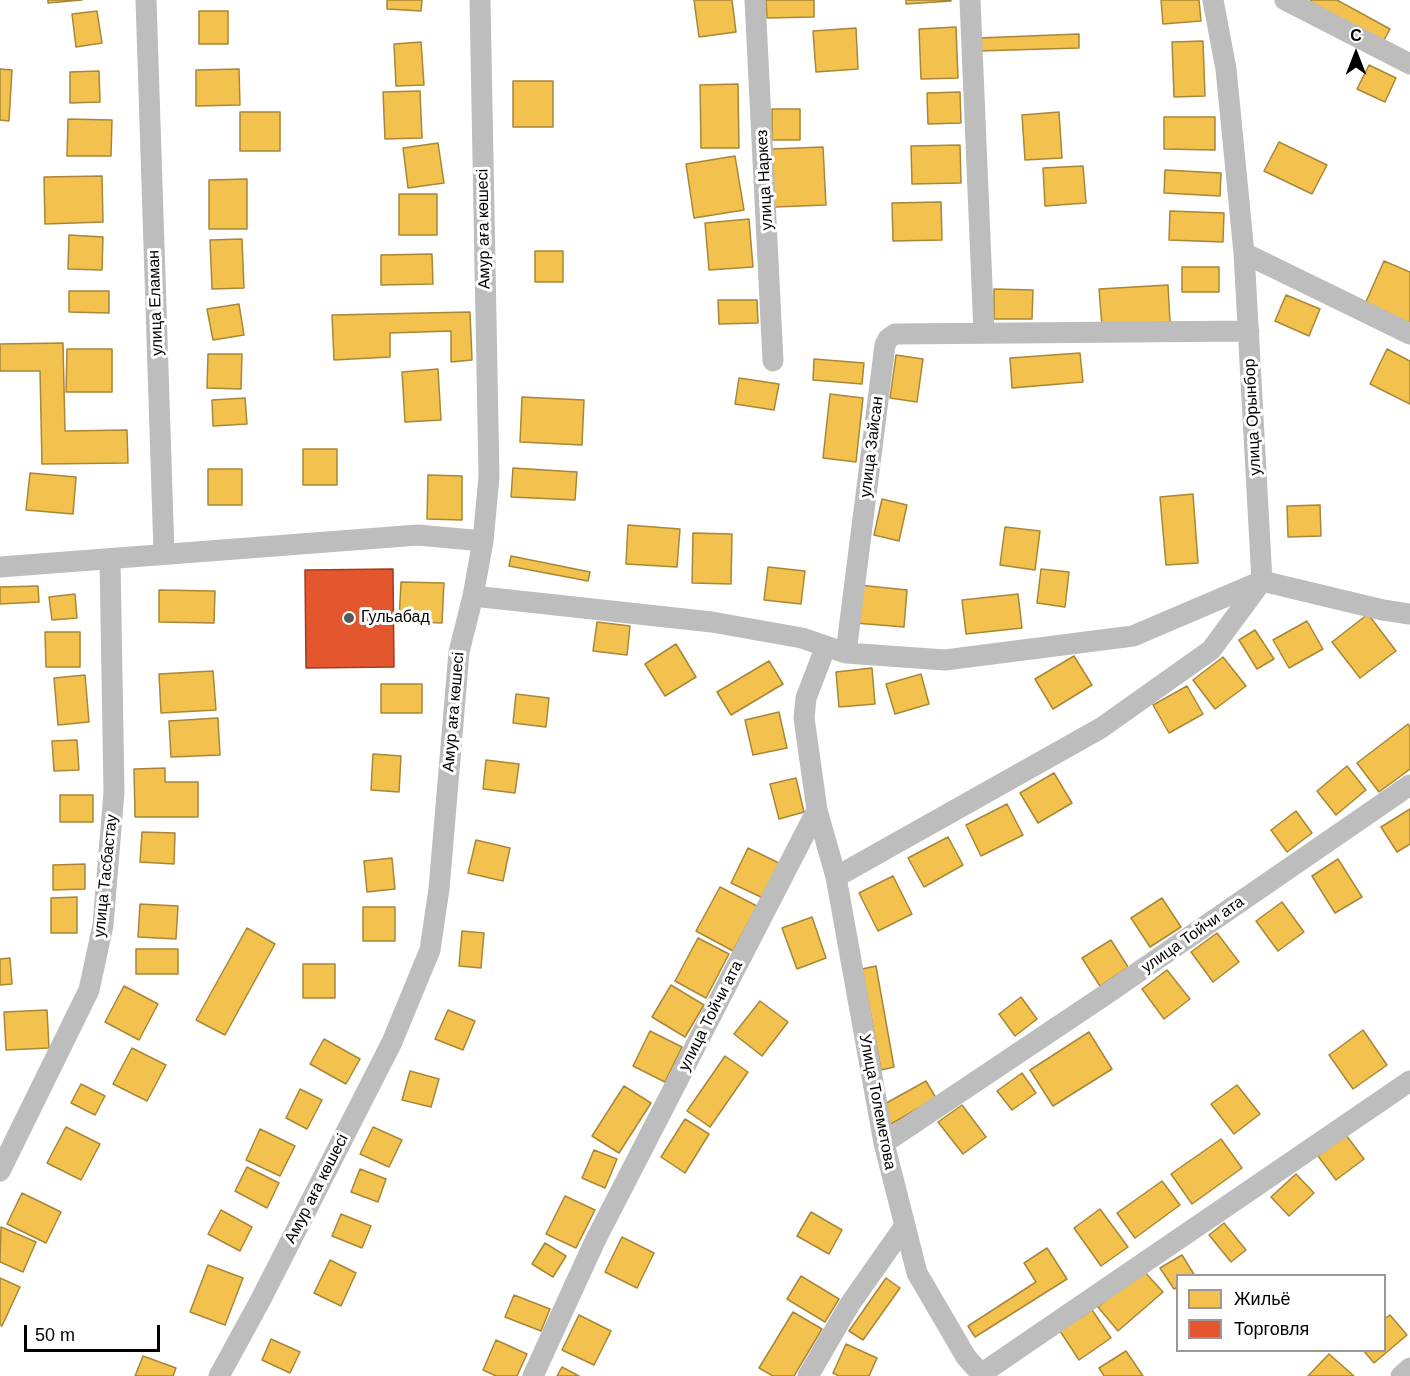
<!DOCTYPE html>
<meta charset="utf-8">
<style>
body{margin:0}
#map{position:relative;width:1410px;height:1376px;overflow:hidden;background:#fff;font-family:Arial,sans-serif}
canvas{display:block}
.legend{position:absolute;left:1176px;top:1274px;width:210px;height:78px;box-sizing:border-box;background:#fff;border:2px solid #999;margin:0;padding:8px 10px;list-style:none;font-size:18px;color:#000}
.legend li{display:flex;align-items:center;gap:12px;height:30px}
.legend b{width:30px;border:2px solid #999}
.north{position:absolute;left:1326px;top:24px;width:60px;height:60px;-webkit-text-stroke:4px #fff;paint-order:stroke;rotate:0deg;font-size:16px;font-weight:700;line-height:24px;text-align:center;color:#000}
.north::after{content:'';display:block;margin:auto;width:21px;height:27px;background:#000;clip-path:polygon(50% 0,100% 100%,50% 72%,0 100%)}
.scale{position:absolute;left:24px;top:1325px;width:136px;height:27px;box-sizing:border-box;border:3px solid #000;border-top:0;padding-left:8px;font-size:18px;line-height:21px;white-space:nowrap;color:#000;-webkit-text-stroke:4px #fff;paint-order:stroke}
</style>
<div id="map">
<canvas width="1410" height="1376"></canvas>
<ul class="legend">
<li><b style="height:16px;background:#f2c14e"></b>Жильё</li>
<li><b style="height:16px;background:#e4572e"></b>Торговля</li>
</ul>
<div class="north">С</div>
<div class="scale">50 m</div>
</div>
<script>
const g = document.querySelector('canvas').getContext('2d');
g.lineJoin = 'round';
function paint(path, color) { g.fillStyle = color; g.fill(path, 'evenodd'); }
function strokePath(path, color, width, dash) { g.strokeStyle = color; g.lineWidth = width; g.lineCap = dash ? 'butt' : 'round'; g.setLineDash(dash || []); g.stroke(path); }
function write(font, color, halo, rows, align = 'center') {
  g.font = font + ' Arial,sans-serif'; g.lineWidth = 6; g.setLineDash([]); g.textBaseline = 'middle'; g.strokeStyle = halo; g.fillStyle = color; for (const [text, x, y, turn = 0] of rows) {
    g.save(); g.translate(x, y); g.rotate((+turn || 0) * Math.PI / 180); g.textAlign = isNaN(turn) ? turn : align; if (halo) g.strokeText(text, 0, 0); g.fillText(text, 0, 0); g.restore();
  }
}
const homes = new Path2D(`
 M48,0H82L48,3Z
 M387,0H422L421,11L387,9Z
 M694,0H732L736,32L699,37Z
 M766,0H814V17L767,18Z
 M906,0H951V1L906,4Z
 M1161,0H1199L1201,21L1163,24Z
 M1311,0H1337L1390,29L1383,42L1310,2Z
 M97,11L102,43L76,47L72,14Z
 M199,11H228V44H199Z
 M956,27L958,78L921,79L919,29Z
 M856,28L858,69L816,72L813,31Z
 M1079,34V48L978,51V38Z
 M1203,41L1205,96L1174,97L1172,42Z
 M421,42L424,85L396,86L394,44Z
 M1369,65L1396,78L1385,102L1357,89Z
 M0,69L12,70L9,121L0,120Z
 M239,69L240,105L196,106V70Z
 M99,71L100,102L70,103V72Z
 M513,81H553V127H513Z
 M738,84L739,148H701L700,85Z
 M420,91L422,138L385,139L383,92Z
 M960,92L961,123L928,124L927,93Z
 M772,109H800V140H772Z
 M240,112H280V151H240Z
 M1059,112L1062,158L1025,160L1022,115Z
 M1164,117H1215V150L1164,149Z
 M68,119L112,120L111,156H67Z
 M1279,142L1327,165L1312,194L1264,171Z
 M438,143L444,183L408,188L403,148Z
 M960,145L961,183L912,184L911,146Z
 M823,147L826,205L774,207L772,149Z
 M735,156L744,210L694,218L686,164Z
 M1083,166L1086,203L1045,206L1043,168Z
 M1165,170L1221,173L1220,196L1164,193Z
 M102,176L103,222L45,224L44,177Z
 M247,179V229H209V180Z
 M399,194H437V235H399Z
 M941,202L942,240L893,241L892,203Z
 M1170,211L1224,213L1223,242L1169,240Z
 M749,219L753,267L709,270L705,223Z
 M69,235L103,237L102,270L68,269Z
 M242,239L244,288L212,289L210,240Z
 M535,251H563V282H535Z
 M432,254L433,284L381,285V255Z
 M1384,261L1410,272V324L1365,304Z
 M1182,267H1219V292H1182Z
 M1168,285L1170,322L1102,326L1099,289Z
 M994,289L1033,290L1032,319H994Z
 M69,291H109V313L69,312Z
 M1286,295L1320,309L1309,336L1275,321Z
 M718,300H757L758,323L719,324Z
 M239,304L244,335L213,340L207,309Z
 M470,312L472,360L451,362V331L390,333V357L334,360L332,315Z
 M63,343L65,431L127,430L128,463L42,464L40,371H0V344Z
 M67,349H112V392H66Z
 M1387,349L1410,361V404L1370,384Z
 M1080,353L1083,382L1012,388L1010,358Z
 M208,354H242L241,389L207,388Z
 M896,355L923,359L917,402L890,398Z
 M814,359L864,363L862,384L813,380Z
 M438,369L441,420L405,422L402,372Z
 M739,378L779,384L774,410L735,404Z
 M830,394L863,398L856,462L823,458Z
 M522,397L584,400L582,445L520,442Z
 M245,398L247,424L213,426L212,400Z
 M303,449H337V485H303Z
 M513,468L577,472L575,500L511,497Z
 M208,469H242V505H208Z
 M30,473L76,477L73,514L26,510Z
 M428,475L462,476V520L427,519Z
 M1193,494L1198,563L1166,565L1160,497Z
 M882,499L907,505L899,541L874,535Z
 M1320,505L1321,536L1288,537L1287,506Z
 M628,525L680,529L677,567L626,564Z
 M1005,527L1040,531L1035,570L1000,565Z
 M693,533L732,534L731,584L692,583Z
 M511,556L590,572L588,581L509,566Z
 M768,567L805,571L801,604L764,600Z
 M1041,569L1069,572L1065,607L1037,603Z
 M401,582L444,583L442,623L399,621Z
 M859,585L907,590L904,627L855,623Z
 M38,586L39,602L0,604V587Z
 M159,590L215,591L214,623L159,622Z
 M75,594L77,618L52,620L49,597Z
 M1018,594L1022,628L966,634L962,600Z
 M1368,614L1396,651L1360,678L1332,642Z
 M1307,621L1323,649L1289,668L1273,640Z
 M597,622L630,626L627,655L593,651Z
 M1255,630L1274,659L1257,669L1239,640Z
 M45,632H80V667H46Z
 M676,644L696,677L665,696L645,664Z
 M1074,656L1092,685L1053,709L1035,679Z
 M1223,657L1246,686L1215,709L1193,680Z
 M769,661L783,684L731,715L717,692Z
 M872,668L875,704L839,707L836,672Z
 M213,671L216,710L161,713L159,674Z
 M921,674L929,704L895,714L886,684Z
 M85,675L89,722L58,725L54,678Z
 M381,684H422V713H381Z
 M1187,686L1203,714L1169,733L1153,705Z
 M516,694L549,698L546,727L513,723Z
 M779,712L787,748L753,755L745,720Z
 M218,718L220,755L171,757L169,721Z
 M1408,724L1410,727V769L1379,792L1357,763Z
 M77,740L79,770L54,771L52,741Z
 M373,754L401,756L399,792L371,790Z
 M486,760L519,764L515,793L483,789Z
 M1347,766L1366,790L1336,815L1317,791Z
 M165,768V782H198V817H135L134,769Z
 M1054,773L1072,803L1038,823L1020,793Z
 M796,778L804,812L779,819L770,784Z
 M60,795H93V822H60Z
 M1007,804L1023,835L981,856L966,825Z
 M1410,809V844L1397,852L1381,827Z
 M1296,811L1312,833L1287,852L1271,830Z
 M142,832L175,833L174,864L140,862Z
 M948,837L963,865L924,887L908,858Z
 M476,840L510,848L503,881L468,873Z
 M748,848L781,864L763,898L731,883Z
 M392,858L395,889L367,892L364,861Z
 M1338,859L1362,897L1335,913L1312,876Z
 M85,864V889L53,890V865Z
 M893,876L912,914L878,931L859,893Z
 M720,887L757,906L733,951L696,931Z
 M77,897V933H51V898Z
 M1162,898L1181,927L1150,947L1131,918Z
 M1282,902L1304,932L1278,951L1256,921Z
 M140,904L178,906L176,939L138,937Z
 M363,907H395V941H363Z
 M812,917L826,958L797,969L782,928Z
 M247,928L275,944L225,1035L196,1020Z
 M462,931L484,933L481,968L459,966Z
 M1217,933L1239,962L1213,982L1191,952Z
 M698,938L729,954L706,998L675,981Z
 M1111,940L1128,967L1100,986L1082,958Z
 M136,949H178V974H136Z
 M10,958L12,984L0,985V959Z
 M303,964H335V998H303Z
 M876,966L894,1067L881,1070L862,969Z
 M1167,970L1190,999L1164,1019L1142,989Z
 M671,985L704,1005L685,1037L652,1017Z
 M124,986L158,1004L139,1040L105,1022Z
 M1021,997L1037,1019L1015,1036L999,1014Z
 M760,1001L788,1022L762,1056L734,1034Z
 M47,1010L49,1048L6,1050L4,1012Z
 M448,1010L475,1021L463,1050L435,1039Z
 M1363,1030L1387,1065L1353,1089L1329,1055Z
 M650,1031L682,1047L665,1082L633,1066Z
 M1089,1032L1112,1069L1053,1106L1030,1070Z
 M324,1039L360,1059L346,1084L310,1064Z
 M132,1048L166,1065L147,1101L113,1084Z
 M725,1056L748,1072L710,1127L687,1111Z
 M410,1071L439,1079L431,1107L402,1100Z
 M1022,1073L1036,1093L1012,1110L997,1091Z
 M926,1081L936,1098L891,1124L881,1106Z
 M81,1084L105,1096L95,1115L71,1103Z
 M1237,1085L1260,1114L1234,1134L1211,1104Z
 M624,1086L651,1103L619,1153L592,1136Z
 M300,1089L322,1100L307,1129L286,1118Z
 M962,1105L986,1137L963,1154L938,1122Z
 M685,1119L709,1134L685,1173L661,1157Z
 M66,1127L100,1144L81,1180L47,1163Z
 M373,1127L402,1140L389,1167L360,1154Z
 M260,1129L295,1146L280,1176L246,1160Z
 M1346,1135L1364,1159L1336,1180L1318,1156Z
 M1221,1139L1242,1168L1192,1204L1171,1174Z
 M594,1150L617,1159L605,1188L582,1178Z
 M247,1167L279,1183L267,1208L235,1191Z
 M360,1169L386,1179L378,1202L351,1192Z
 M1296,1174L1314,1193L1289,1216L1271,1197Z
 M1162,1181L1180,1205L1135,1238L1117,1213Z
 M22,1193L61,1212L46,1243L7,1224Z
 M565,1196L595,1210L576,1248L546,1234Z
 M1100,1209L1128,1247L1101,1266L1074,1228Z
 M221,1210L252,1227L240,1251L208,1234Z
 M811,1212L842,1230L829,1254L797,1236Z
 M341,1214L371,1226L362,1248L332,1236Z
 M1224,1223L1246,1250L1231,1262L1209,1235Z
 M1,1227L36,1242L23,1272L0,1262Z
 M622,1237L654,1253L637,1288L605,1272Z
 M545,1243L566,1256L553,1277L532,1264Z
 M1047,1248L1067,1279L975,1337L968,1326L1036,1282L1024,1263Z
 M1182,1255L1195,1276H1178V1287L1174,1289L1160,1268Z
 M330,1260L356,1273L341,1306L314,1293Z
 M208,1265L243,1278L225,1325L190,1312Z
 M1142,1269L1163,1292L1118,1331L1098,1307Z
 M801,1276L839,1299L825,1322L787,1299Z
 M0,1278L20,1287L2,1326L0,1325Z
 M886,1278L900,1288L863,1340L849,1331Z
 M514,1295L550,1309L541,1331L505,1317Z
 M1092,1310L1111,1338L1079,1360L1060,1331Z
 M793,1312L822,1329L794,1376H773L759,1368Z
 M579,1315L611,1331L594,1365L562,1350Z
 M1390,1315L1407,1335L1374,1363L1363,1350H1384V1319Z
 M271,1339L300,1352L290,1373L262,1360Z
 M496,1340L527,1354L517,1376H496L483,1370Z
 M846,1344L877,1358L869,1376H839L833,1373Z
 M1126,1351L1143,1376H1104L1099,1368Z
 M1329,1354L1354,1376H1308Z
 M143,1356L176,1368L173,1376H135Z
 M562,1367L579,1376H557Z`);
const shops = new Path2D(`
 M393,569L394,667L306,668L305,570Z`);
const minor = new Path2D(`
 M146,0L164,553
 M755,0L773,361
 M970,0L984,333
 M1285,0L1410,64
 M1244,253L1410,334
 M0,567L418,535L483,541
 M473,596L712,622L802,638L846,653L945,660L1133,636L1262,581L1383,610L1410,614
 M846,653L885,345L888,339L895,334L1249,331
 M817,810L836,877L884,1143L917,1273L966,1357L983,1376
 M836,877L1101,728L1211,650L1262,581L1244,253L1226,69L1213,0
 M884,1143L1105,995L1410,785
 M0,1171L89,990L103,925L114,792L110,559
 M981,1374L1410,1081
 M219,1376L260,1301L392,1042L430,950L439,889L459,652L473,596L483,541L489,477L480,0
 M533,1376L595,1241L817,810L804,718L806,698L826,646
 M808,1376L850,1304L904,1227
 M1401,1376L1410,1368`);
const markers = [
 [349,618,6,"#595959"]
];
const streetNames = [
 ["улица Наркез",765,180,-93],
 ["Амур аға көшесі",484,229,-91],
 ["улица Еламан",156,303,-92],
 ["улица Орынбор",1253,417,-93],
 ["улица Зайсан",872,447,-83],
 ["Амур аға көшесі",454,712,-85],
 ["улица Тасбастау",106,876,-84],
 ["улица Тойчи ата",1193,935,-35],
 ["улица Тойчи ата",711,1016,-63],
 ["Улица Толеметова",877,1102,79],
 ["Амур аға көшесі",317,1189,-63]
];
const poiNames = [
 ["Гульабад",361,618]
];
paint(homes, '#f2c14e');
strokePath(homes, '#a98737', 1.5);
paint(shops, '#e4572e');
strokePath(shops, '#a03d20', 1.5);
strokePath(minor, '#bdbdbd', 21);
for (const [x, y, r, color] of markers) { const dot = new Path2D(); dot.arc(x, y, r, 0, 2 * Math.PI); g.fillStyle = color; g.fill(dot); strokePath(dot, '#fff', 2); }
write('16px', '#000', '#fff', streetNames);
write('16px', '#000', '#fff', poiNames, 'left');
</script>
